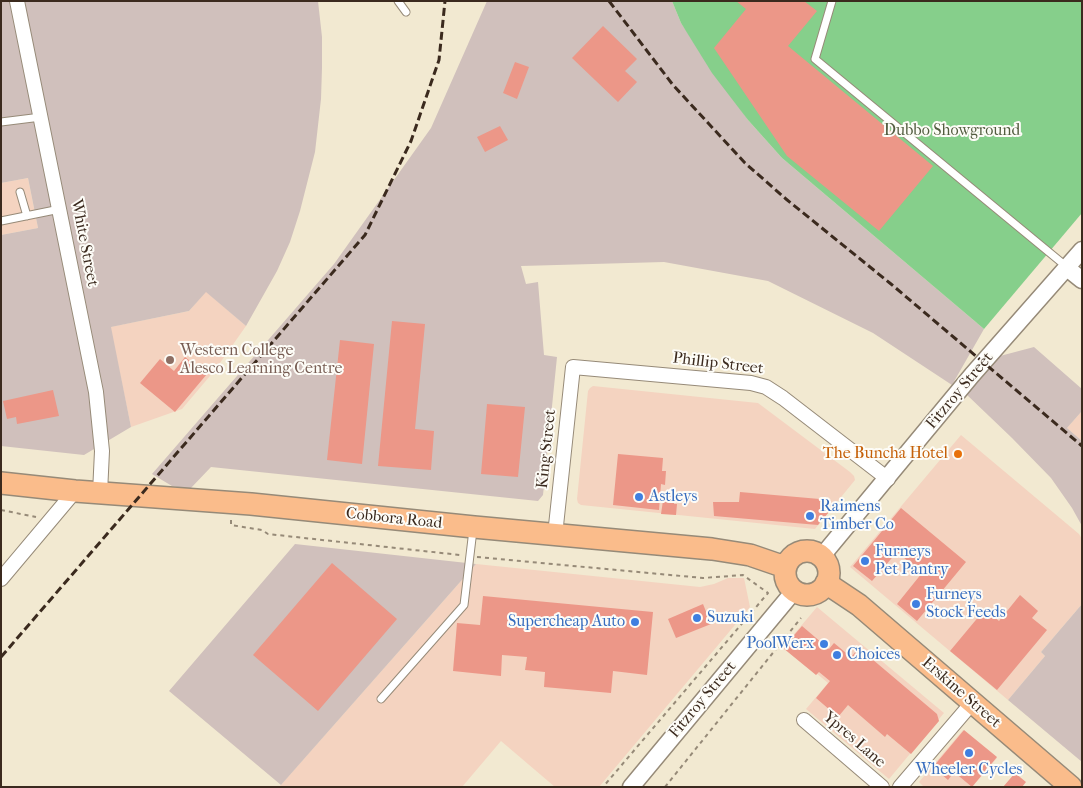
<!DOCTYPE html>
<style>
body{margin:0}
#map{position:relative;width:1083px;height:788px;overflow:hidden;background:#f2e9d1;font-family:"IM FELL French Canon",serif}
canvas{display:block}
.frame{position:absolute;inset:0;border:2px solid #3b2a1e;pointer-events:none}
</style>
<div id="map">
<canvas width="1083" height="788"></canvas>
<div class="frame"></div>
</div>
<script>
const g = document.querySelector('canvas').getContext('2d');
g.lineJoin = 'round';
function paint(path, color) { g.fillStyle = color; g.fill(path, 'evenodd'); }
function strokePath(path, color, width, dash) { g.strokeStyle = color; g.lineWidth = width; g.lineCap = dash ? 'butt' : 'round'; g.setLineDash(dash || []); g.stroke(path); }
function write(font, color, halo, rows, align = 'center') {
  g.font = font + ' "IM FELL French Canon",serif'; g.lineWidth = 4; g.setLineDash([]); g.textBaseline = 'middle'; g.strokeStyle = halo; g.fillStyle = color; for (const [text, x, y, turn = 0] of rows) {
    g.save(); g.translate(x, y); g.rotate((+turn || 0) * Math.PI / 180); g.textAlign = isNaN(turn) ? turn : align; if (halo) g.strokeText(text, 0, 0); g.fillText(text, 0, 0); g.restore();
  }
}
const built = new Path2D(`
 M28,178L38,228L1,235V183Z
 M206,291L246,326L215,370L182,409L131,427L110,327L189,311Z
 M593,386L758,403L850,472L854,476L855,480L815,529L581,505L578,503L577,499L588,391L590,388Z
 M1082,411V441L1067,428Z
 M961,435L1079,534L1082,539V604L1041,652L1045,656L1008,700L850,567Z
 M476,564L700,587L714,584L728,578H744L750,607L599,787H555L501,741L462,787H279Z
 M817,607L944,713L889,779L806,709L828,683L784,646Z
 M963,730L997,758L972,787H924L919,782Z`);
const industrial = new Path2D(`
 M1,1H318L322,37V68L321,99L315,152L300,211L290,242L277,271L246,326L206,292L189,311L111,327L131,427L84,455L1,446V235L38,228L28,178L1,183Z
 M487,1H672L681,23L748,120L782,158L984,329L952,385L873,333L768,281L664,262L521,266L526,284L538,282L544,355L557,357L543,495L538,501L211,467L190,489L172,486L152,474L334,264L431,128Z
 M1034,347L1082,389V411L1067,428L1082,441V526L1072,508L1051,478L1012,438L966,394L1000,356Z
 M295,544L476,564L281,785L169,691Z
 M1082,604V762L1008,700L1045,656L1041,652Z`);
const green = new Path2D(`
 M672,1H1082V213L984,329L782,158L748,120L712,73L681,23Z`);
const building = new Path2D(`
 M736,1H804L817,11L788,46L933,166L879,231L787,156L714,48L746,9Z
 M603,26L637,59L625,71L637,82L618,102L572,58Z
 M515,62L529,67L517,99L503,93Z
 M500,126L508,140L485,152L477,137Z
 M392,321L425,324L415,429L434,431L431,470L378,466Z
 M340,340L374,344L362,464L327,460Z
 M185,357L207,374L175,412L140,383L160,359L174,371Z
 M53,390L59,416L17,424L16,417L7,419L3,401Z
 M487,404L525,407L518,477L481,474Z
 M618,454L663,458L662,471H666L665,485L661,484L659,510L613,505Z
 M740,492L831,500L829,512L818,525L714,516L713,502H739Z
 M664,494L675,495L674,504H677L676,515L661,514Z
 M901,508L966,562L917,621L897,604L922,573L897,552L872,581L853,566Z
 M332,563L397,619L318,711L253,655Z
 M1020,595L1038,611L1032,618L1047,630L997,690L950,651L985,609L999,621Z
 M483,596L653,612L647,675L613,671L611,693L544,687L545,672L525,670L527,657L502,655L501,676L453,671L457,623L480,625Z
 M703,604L711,624L676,638L668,619Z
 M802,626L829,649L834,643L851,657L859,648L937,714L939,721L911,754L887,734L885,737L848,705L838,717L816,698L830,681L819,672L816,675L783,648Z
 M964,730L997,757L972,787L954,772L948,780L933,767Z
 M1015,773L1026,782L1022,787H1003Z`);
const path = new Path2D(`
 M1,510L36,517
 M231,520V525L262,530L268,534L460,555
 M477,557L703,578L743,575L768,593L603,787
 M665,787L801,618`);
const service = new Path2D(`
 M398,1L406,12
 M832,1L815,59L1067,267
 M1,122L41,117
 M20,192L27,216
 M1,221L60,209
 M381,699L464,605L473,530`);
const minor = new Path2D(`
 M17,1L96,392L102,451L100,493
 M555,535L573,367L751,383L766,387L783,398L888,479
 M1,579L75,491
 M804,720L882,787
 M900,787L972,703`);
const tertiary = new Path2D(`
 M1067,268L1082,280
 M822,556L972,375L1082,250
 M631,787L794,591`);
const primary = new Path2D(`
 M1,483L75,491L251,504L474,527L712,549L750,555L785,567
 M785 573a22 22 0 1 1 44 0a22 22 0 1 1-44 0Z
 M826,583L859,605L1071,787`);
const rail = new Path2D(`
 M609,1L673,85L745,163L786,199L891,284L1082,446
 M1,657L365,235L411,141L439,60L445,1`);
const markers = [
 [170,360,5,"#8d6e63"],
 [958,454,5,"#e8710a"],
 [639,497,5,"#3f7fe0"],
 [810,516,5,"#3f7fe0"],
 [865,561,5,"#3f7fe0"],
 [916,604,5,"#3f7fe0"],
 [697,618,5,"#3f7fe0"],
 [635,622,5,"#3f7fe0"],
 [824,644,5,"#3f7fe0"],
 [837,655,5,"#3f7fe0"],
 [969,753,5,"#3f7fe0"]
];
const parkNames = [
 ["Dubbo Showground",952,131]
];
const streetNames = [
 ["White Street",84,243,79],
 ["Phillip Street",718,364,7],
 ["Fitzroy Street",960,391,-50],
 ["King Street",547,449,-84],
 ["Cobbora Road",394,519,6],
 ["Erskine Street",961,693,41],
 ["Fitzroy Street",703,700,-50],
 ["Ypres Lane",854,740,41]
];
const educationNames = [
 ["Western College",180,351],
 ["Alesco Learning Centre",180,369]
];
const foodNames = [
 ["The Buncha Hotel",948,454]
];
const shopNames = [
 ["Astleys",649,497],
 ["Raimens",820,507],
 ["Timber Co",820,525],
 ["Furneys",875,552],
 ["Pet Pantry",875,570],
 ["Furneys",926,595],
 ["Stock Feeds",926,613],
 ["Suzuki",707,618],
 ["Supercheap Auto",625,622,"right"],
 ["PoolWerx",814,644,"right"],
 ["Choices",847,655],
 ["Wheeler Cycles",969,770,"center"]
];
paint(built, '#f4d3c0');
paint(industrial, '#d0c0bc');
paint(green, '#86cf8b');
paint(building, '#ec9788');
strokePath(service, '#968a78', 9);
strokePath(minor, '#968a78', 16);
strokePath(tertiary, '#968a78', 19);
strokePath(primary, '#968a78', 24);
strokePath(path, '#968a78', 2, [4, 4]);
strokePath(service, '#fff', 7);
strokePath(minor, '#fff', 14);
strokePath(tertiary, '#fff', 16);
strokePath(primary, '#fabc8b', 21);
strokePath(rail, '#3b2a1e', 3, [8, 4]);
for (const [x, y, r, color] of markers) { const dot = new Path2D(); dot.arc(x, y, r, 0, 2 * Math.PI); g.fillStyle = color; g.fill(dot); strokePath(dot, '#fdfcf7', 2); }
write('16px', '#525c3f', '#fdfcf7', parkNames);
write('16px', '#3b2a1e', '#fdfcf7', streetNames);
write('16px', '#785e54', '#fdfcf7', educationNames, 'left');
write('16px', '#c56008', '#fdfcf7', foodNames, 'right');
write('16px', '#366cbe', '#fdfcf7', shopNames, 'left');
</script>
